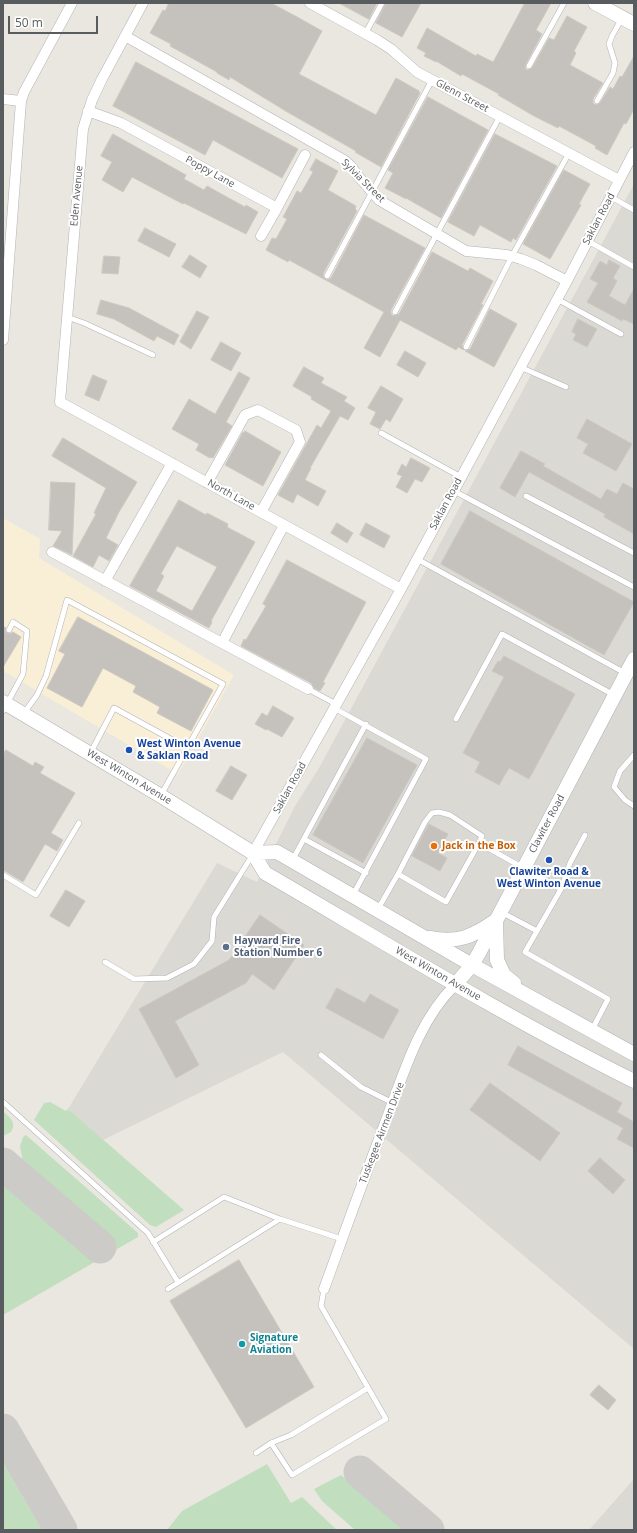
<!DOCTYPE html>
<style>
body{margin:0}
#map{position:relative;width:637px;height:1533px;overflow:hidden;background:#eae7e0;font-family:"Open Sans",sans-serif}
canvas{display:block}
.frame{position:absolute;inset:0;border:4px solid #595c5f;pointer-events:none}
.scale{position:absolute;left:8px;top:16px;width:90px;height:18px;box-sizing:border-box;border:2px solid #595c5f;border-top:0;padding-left:5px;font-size:12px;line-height:14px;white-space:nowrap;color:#595c5f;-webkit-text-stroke:3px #fff;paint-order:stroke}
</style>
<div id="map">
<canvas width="637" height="1533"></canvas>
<div class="frame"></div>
<div class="scale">50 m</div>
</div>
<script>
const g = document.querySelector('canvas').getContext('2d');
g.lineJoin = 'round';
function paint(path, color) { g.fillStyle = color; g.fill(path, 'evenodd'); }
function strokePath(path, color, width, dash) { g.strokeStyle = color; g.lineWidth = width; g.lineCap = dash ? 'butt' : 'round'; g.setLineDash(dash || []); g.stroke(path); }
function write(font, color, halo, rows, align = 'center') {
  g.font = font + ' "Open Sans",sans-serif'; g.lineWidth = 4; g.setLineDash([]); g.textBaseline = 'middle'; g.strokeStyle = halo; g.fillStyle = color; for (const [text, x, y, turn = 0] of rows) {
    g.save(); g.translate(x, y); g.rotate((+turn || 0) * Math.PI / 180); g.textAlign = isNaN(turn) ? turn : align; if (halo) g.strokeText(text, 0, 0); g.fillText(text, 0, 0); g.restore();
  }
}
const commercial = new Path2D(`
 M3,518L40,539L39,558L234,675L178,774L3,671Z`);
const industrial = new Path2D(`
 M634,184V1349L283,1052L103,1140L68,1109L217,863L257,882L295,806L319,768Z
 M634,1479V1530H589Z`);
const green = new Path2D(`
 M50,1102L66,1111L68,1109L184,1210L156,1227L150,1225L34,1120L44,1103Z
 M3,1111C10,1118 17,1122 11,1132L3,1136Z
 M26,1135L138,1233V1237L3,1315V1181L90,1257L115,1243L23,1162L20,1146L23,1137Z
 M3,1463L42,1530H3Z
 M267,1464L291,1503L302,1497L337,1530H167L182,1511Z
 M341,1475L407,1530H355L322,1501L314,1489Z`);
const taxiway = new Path2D(`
 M3,1164L100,1247
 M3,1430L61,1530
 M360,1472L428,1530`);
const building = new Path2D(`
 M169,3H271L299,18L322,31L299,74L376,115L396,78L419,91V92L420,93L381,167L355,152L356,151L289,113L230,77L229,80L217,73V72L170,46L171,44L150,33L163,10L165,11Z
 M339,3H377L369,19Z
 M386,3H421L402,37L376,23Z
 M525,3H551L536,30L542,34L526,64L525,68L527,70L532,68L549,38L554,40L567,16L587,27L574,51L576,53L570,65L603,83L593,99V103L595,105L600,103L610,87L613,89L620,76L622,77L634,56V109L626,124L624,123L607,155L595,148L596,146L559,126L558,128L534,116L498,95L499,94L462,74L461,76L436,61V62L424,56L426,53L417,48L427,28L476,56L477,54L493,62Z
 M136,62L298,149L282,178L213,140L205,155L113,106Z
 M428,97L488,130L441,218L406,198V199L385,188L393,173L388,170Z
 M113,134L186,175L184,179L204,190L207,186L245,207L246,205L258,212L246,234L184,203L183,204L132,177L123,192L102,180L112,162L101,156Z
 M495,134L557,166L516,240L513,238L511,242L480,225L474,236L448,222Z
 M316,159L338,171L328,190L356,206L355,209L357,211L323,274L324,278L328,280L331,278L364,215L425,248L391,310V314L393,316L399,314L432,252L468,271L470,268L493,281L481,304L483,305L462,345L464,350L458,347L456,350L400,320L380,357L364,348L384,312L289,260L288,262L266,250L272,238L276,239L287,219L283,217L297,191L301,193L313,172L310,170Z
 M564,170L590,184L579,204L581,205L550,259L523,244Z
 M145,228L176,244L169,257L138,241Z
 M190,255L207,266L200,278L182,267Z
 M104,256L120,257L118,274L102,273Z
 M609,260L620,266L613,278L617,281L609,296L625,305L634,289V324L623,319L622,321L587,302L598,283L590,279L600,261L607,265Z
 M101,300L129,308L179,335L174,345L157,336L154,341L114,319L97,314Z
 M490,309L517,324L494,367L465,351L470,349Z
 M197,311L209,317L191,349L180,342Z
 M578,319L597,329L587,347L573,340L576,334L572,332Z
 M221,342L241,353L231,371L211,360Z
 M405,351L426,363L418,377L397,365Z
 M304,367L324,378L321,383L347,397L344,401L355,408L348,420L340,416L310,468H311L305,480L326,491L318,506L297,494L293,503L278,495L317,425L321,428L331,411L311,399L312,397L293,386Z
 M239,372L250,378L226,422L232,426L213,458L210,457V458L196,450L199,444L172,429L189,399L215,414Z
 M93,375L107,381L99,401L85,395Z
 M381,386L403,399L390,422L386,419L380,429L370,424L376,412L368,408Z
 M587,419L632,444L616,471L583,453L588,444L577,438Z
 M245,431L281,452L263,486L225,465L243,432L244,433Z
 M63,438L137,482L119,512L106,538L118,545L109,561L99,555L93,567L73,556L96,514L94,513L106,488L52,456Z
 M521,451L545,464L543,466L601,499L607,489L617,494L623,483L634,489V534L604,517L605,514L529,472L515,497L500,488Z
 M411,458L430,468L422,482L415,479L407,493L396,487L402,476L397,474L402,464L406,467Z
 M51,482L75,483L72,555L53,546L62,531L49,530Z
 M179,500L206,515L207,513L228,524L227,527L255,542L211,621L212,622L209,628L130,586ZM177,546L217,567L192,611L156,591L164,576L161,574Z
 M470,511L634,602L604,655L441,564Z
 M337,523L353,533L347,543L331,533Z
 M366,523L390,536L384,548L360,535Z
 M287,560L366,602L323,682L325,683L320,691L314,688L311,683L241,646L244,639L246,640L266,606L263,604Z
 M78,617L213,690L191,731L157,713L160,707L133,692L136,686L103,668L82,707L47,688L65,654L59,651Z
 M3,626L6,628L5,631L7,633L10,634L13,632L21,637L3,667Z
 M504,656L575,694L529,779L509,768L499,785L475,772L480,762L463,753L504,677L492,671L498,661L500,662Z
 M273,706L294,718L282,737L267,729L266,730L255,724L262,713L267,716Z
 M367,738L417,765L363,863L313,835Z
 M6,750L33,766L35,762L44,767L40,773L75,793L51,833L63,840L57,851L45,844L23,882L3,870V755Z
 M231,766L247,775L232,800L216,791Z
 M429,824L448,834L438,853L447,858L440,871L412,856Z
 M66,890L85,901L69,927L50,916Z
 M260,915L304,945L274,990L252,974L246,983L175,1021L199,1065L176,1078L139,1009L229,960Z
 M337,988L365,1003L370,994L399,1010L383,1039L326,1008Z
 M518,1046L622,1103L617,1112L634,1122V1148L617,1139L623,1128L508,1065Z
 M490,1083L560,1133L540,1161L470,1110Z
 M600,1158L625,1180L613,1194L588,1171Z
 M239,1260L314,1387L246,1428L170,1301Z
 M599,1385L616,1400L608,1410L590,1395Z`);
const lane = new Path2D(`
 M365,34L382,3
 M529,66L564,3
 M597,101L613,73L615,63L609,44L612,36L622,18
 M611,197L634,210
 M588,241L634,267
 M327,276L432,80
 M557,299L621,334
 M395,312L500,116
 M67,317L84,323L153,355
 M466,347L512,256L569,153
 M520,367L566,387
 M381,433L461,477
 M454,491L634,587
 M526,496L634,553
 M417,559L625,673
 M308,689L336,704
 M334,708L426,759L353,895
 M3,711L23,674L27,631L13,622L9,630
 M24,713L37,695L46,676L67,600L223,684L161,795
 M456,719L502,634L614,695
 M91,752L114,708L187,748
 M634,755L620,771L614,787L625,800L634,806
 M304,839L366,873
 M293,859L366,724
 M398,874L425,822L432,813L439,812L450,815L482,836L479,843
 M3,875L36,895L79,823
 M561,889L570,863L585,835
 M378,909L398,874L446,902L479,843L561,889L525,952L608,999L592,1030
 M501,912L537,931
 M105,962L134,979L167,978L194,964L212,941L214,917L253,854
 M321,1055L361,1087L393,1103
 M3,1102L148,1233L178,1282
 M153,1242L224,1197L280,1219
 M168,1289L280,1219L342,1239
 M324,1289L321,1306L386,1419L292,1475L271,1443L291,1435L368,1388
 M256,1453L271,1443`);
const street = new Path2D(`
 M143,3L102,79L92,100L83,129L60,402L401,589
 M310,3L377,40L391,49L417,72L619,180
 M125,36L344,160L350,165L359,177L379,200L466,251L507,255L521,259L536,265L567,281
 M3,99L21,101
 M88,111L121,123L277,208L305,155
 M261,236L277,208
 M3,340L21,101L24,92L72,3
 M207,483L245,415L258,410L296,430L300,442L261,512
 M52,552L308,689
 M105,581L172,463
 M222,643L284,525
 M253,853L401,589L567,281L634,152
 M324,1289C344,1234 364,1178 385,1123C403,1076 418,1021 455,985`);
const secondary = new Path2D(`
 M595,3L634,24
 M3,702L161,796L253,853L265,873C387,944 507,1018 634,1081
 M253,853L277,852L472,965L634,1054
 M496,922L497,960L504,975L514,983
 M430,938C458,943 472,937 495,921
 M455,985L472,965L479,953L634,659`);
const markers = [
 [129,750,4,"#1a4fb4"],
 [434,846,4,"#e8710a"],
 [549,860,4,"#1a4fb4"],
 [226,947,4,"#5c6f8a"],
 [242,1344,4,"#0f9aa8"]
];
const streetNames = [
 ["Glenn Street",462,96,28],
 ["Poppy Lane",210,172,29],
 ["Sylvia Street",363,181,45],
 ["Eden Avenue",77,196,-85],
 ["Saklan Road",599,219,-62],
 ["North Lane",231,495,29],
 ["Saklan Road",446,504,-62],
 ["West Winton Avenue",129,777,31],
 ["Saklan Road",290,788,-61],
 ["Clawiter Road",547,824,-62],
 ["West Winton Avenue",438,974,30],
 ["Tuskegee Airmen Drive",382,1133,-69]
];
const transitNames = [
 ["West Winton Avenue",137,744],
 ["& Saklan Road",137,756],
 ["Clawiter Road &",549,872,"center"],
 ["West Winton Avenue",549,884,"center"]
];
const foodNames = [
 ["Jack in the Box",442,846]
];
const serviceNames = [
 ["Hayward Fire",234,941],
 ["Station Number 6",234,953]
];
const cultureNames = [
 ["Signature",250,1338],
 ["Aviation",250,1350]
];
paint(commercial, '#f9eed6');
paint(industrial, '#dbd9d4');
paint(green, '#c1dfbe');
strokePath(taxiway, '#cccbc8', 33);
paint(building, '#c5c2bd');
strokePath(building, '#cec8bf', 1);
strokePath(lane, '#b1b3b6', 6);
strokePath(street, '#b1b3b6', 11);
strokePath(secondary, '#b0b3b6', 15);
strokePath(lane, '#fff', 5);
strokePath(street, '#fff', 10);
strokePath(secondary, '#fff', 14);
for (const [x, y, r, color] of markers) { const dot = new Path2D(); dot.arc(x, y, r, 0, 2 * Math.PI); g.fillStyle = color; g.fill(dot); strokePath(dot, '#fff', 1.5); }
write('10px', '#595c5f', '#fff', streetNames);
write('bold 10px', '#164399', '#fff', transitNames, 'left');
write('bold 10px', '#c56008', '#fff', foodNames, 'left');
write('bold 10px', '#4e5e75', '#fff', serviceNames, 'left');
write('bold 10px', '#0d838f', '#fff', cultureNames, 'left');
</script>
